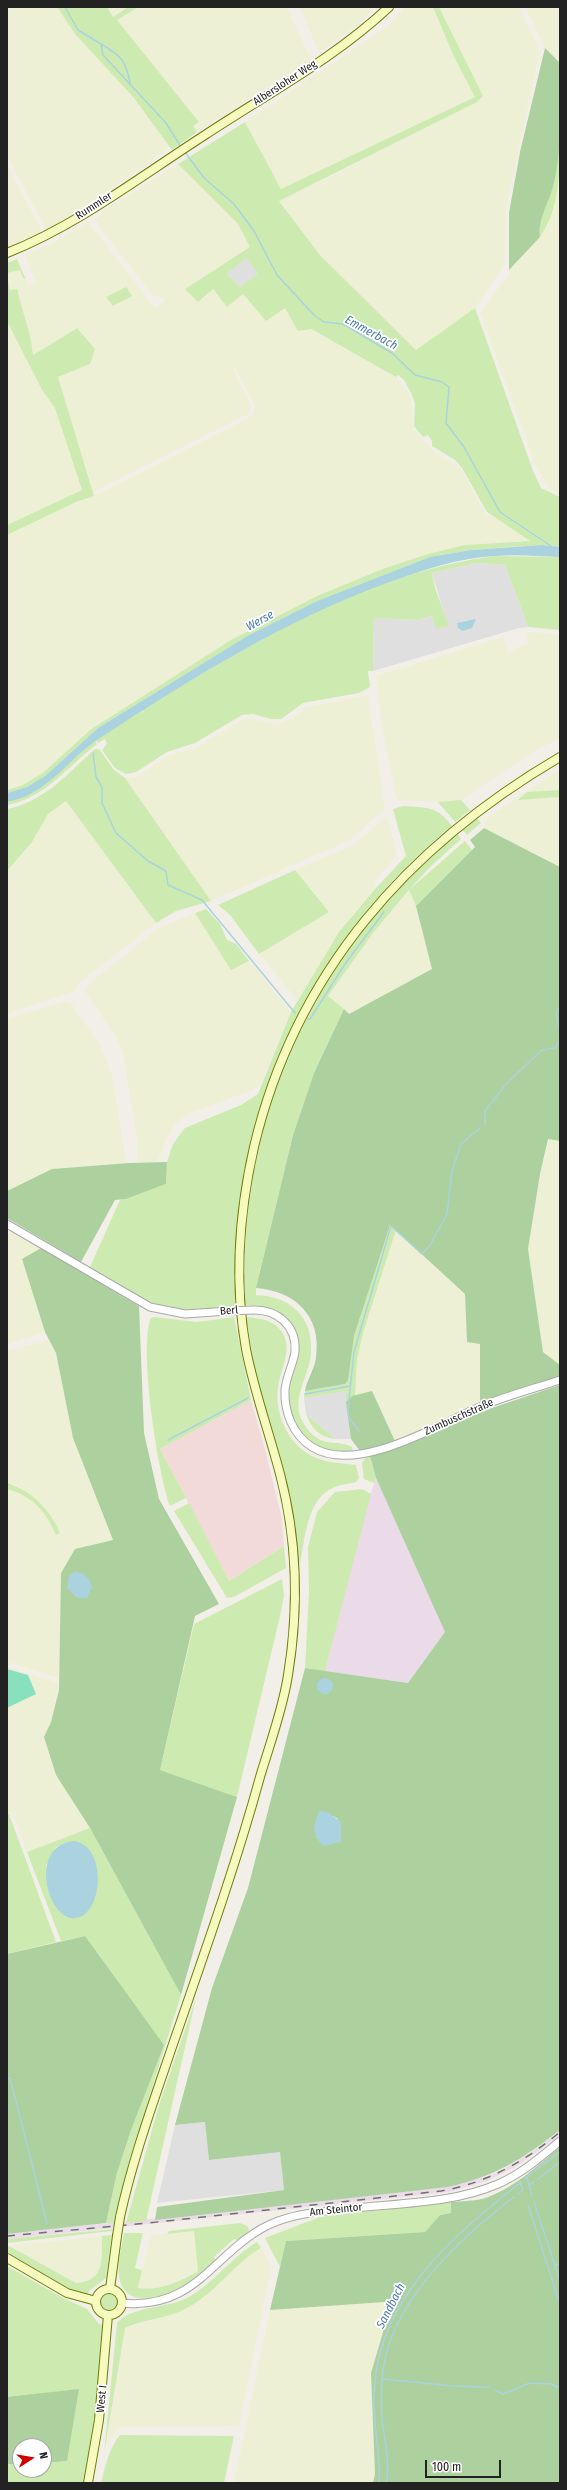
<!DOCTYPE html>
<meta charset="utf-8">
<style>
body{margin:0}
#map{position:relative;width:567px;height:2490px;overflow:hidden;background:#f2efe9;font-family:"Fira Sans Condensed",sans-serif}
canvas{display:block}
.frame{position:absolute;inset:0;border:8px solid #222;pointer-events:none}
.north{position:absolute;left:12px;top:2438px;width:40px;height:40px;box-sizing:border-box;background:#fff;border:1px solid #a7a7a7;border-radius:50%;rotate:78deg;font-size:11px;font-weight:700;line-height:16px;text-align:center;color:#222}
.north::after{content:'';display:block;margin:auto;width:14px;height:18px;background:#d40000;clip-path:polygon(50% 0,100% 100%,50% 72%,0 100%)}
.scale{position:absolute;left:425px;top:2460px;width:76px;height:18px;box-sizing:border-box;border:2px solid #222;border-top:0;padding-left:5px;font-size:12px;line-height:14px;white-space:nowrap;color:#222;-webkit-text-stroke:3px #fff;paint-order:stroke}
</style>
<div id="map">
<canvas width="567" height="2490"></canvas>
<div class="frame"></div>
<div class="north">N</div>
<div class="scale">100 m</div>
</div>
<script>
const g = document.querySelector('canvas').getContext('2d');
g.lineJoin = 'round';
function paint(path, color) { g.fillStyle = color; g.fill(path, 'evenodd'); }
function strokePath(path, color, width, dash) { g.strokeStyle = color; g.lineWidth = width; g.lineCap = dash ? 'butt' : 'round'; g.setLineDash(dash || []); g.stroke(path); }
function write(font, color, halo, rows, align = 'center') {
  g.font = font + ' "Fira Sans Condensed",sans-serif'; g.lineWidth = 3.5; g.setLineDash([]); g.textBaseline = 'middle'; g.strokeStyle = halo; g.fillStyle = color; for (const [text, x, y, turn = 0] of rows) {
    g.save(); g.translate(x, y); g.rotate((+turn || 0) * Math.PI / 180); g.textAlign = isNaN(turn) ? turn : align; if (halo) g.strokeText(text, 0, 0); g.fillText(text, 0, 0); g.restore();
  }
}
const residential = new Path2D(`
 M246,257L259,274L240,287L227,274Z
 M477,563L505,565L528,627L519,628L373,671L374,618L417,620L432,616L448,626L432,573Z
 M346,1391L351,1439H335L306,1414L304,1398Z
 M205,2122L209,2160L280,2151L284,2190L157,2203L175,2125Z`);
const commercial = new Path2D(`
 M251,1400L265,1449L282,1519L284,1546L229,1581L160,1449Z`);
const industrial = new Path2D(`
 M376,1478L446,1632L408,1683L325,1671L365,1511Z
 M560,2130V2135L520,2164L487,2181L449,2192L7,2239V2234L448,2187L486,2177L502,2170L535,2150Z`);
const farmland = new Path2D(`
 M7,7H57L75,34L134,98L171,146L126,179L47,231L7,156Z
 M107,7H128L113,17Z
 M138,7H287L311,60L197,132L193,126L199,122L116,20Z
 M300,7H375L359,24L319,53Z
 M405,7H433L454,57L475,97L281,189L245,122L388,26Z
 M439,7H519L540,51L506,208L504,265L475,308L416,350L320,255L279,200L330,177L484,98Z
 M525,7H560V63L545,48Z
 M178,164L238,224L250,247L186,289L198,302L213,289L243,294L266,321L285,308L310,329L396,377L409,393L412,404L413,427L421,439L438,455L460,468L487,517H497L530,541L465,545L428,554L385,568L317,596L231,640L90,730L43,773L23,785L7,790V535L76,502L94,496L250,417L255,411L253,402L235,368L233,370L251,404V410L248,414L93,492L58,377L77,328L26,359L42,390L55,408L82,490L7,525V263L17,259L28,284L35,282L25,255L54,242L88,222L155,308L166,300L153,295L94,220L102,214L101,212Z
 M7,165L42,231L7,247Z
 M560,182V493L550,489L538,471L480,313L510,273L509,270L547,227Z
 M536,632L560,635V738L533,752L461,800L438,802L398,800L396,797L381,721L376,676L503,637L508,652L529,643L526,633Z
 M368,695L385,809L348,841L211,901L125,778L136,777L168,756L195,748L246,718L279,724L293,718L305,707Z
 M560,769V867L484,828L487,818Z
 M66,801L156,923L78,984L75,991L7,1014V871L32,842L48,814Z
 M385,818L388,820L397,855L373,883L376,888L339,932L298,1001L259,954L329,912L295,870L352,846Z
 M410,890L416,906L433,970L348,1014L328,996L373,933Z
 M195,913L231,970L249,961L291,1012L260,1085L251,1091L190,1113L176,1123L168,1136L157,1162L137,1163V1139L123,1054L117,1039L84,990L94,980L157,929Z
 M66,1001L71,1003L100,1045L113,1078L126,1163L52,1169L7,1191V1019Z
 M548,1138L560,1141V1365L543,1352L528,1249L540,1174Z
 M396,1230L465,1294L467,1342L480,1344V1405L395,1441L372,1391L355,1396L357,1360L363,1333Z
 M13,1231L41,1248L22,1259L45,1332L7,1344V1237Z
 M49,1340L56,1353L73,1438L113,1540L75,1549L61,1573L59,1678L7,1662V1489L22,1494L41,1507L56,1534L60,1533L44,1505L19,1487L7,1483V1351Z
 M7,1667L59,1683L51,1722L44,1737L56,1775L90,1828L27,1852L13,1813L7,1814Z
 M194,2231L198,2271L162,2287L148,2289L138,2288L151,2235Z
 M102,2236L101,2267L97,2275L88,2282L76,2283L9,2246Z
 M261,2248L270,2264V2273L239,2426L123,2427L115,2432L106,2446L125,2328L186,2309L211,2292L244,2258Z
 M399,2300L386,2322L371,2373L375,2474L373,2483H234L270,2310Z`);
const grass = new Path2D(`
 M57,7H107L113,17L128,7H138L117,20L199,122L193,126L197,132L172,150L134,98L75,34Z
 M433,7H439L483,96L477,102L279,201L320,255L416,350L475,308L533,471L541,488L560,497V547L542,545L508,547L471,550L430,557L317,601L249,635L137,704L98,728L45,776L27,787L7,793V790L23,785L43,773L90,730L231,640L317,596L385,568L428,554L465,545L530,541L487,512L462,468L455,460L432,446V441L428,435L423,437L414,426L415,403L411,393L404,380L398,375L396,377L311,329L298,331L285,308L266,321L243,294L227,307L213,289L198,302L185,289L250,247L238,224L178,164L245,122L281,189L475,97L454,57ZM246,258L258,274L240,287L227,274Z
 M560,138C560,171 560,208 540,237L539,223L553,187Z
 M17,259L25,278H23L20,270L7,273V263Z
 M7,277L10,290L17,289C22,311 31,332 33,355L77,328L95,349L90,364L58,377L94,496L76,502L7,535V525L82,490L55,408L42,390L7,321Z
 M126,287L132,296L113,306L106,297Z
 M495,556L560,557V630L528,627L505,565L477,563L432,573L435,588L449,626L436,629L432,616L417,620L374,618L373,671H368L370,687L359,693L303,703L281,719H271L253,714L242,715L195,743L167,752L136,772L126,774L115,768L102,750L107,744L105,739L98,743L96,740L141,711L145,713L142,710C252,643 365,573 495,556Z
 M95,741L97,744C68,766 45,798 7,805V802L34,792Z
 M95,749H99L114,770L125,778L211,901L176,911L156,923L66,801L48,814L32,842L7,871V809C44,802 68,773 95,749Z
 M560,790V797L518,800L527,792Z
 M461,800L470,810L455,822L438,802Z
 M403,806C427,808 436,805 452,826C337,919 262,1051 240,1197C235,1233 237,1270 237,1306C208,1309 179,1313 151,1303C130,1296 109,1279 90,1267L120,1200L126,1199L166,1184L167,1162L173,1144L185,1128L241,1105L258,1094L291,1012L339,932L376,888L406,856L393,809Z
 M476,817L481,823L467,835L462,829Z
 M457,833L461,839L430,867L410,889L465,841L472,850L416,906L409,890L373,933L328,996L344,1009L314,1073L293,1135L256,1288V1295C290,1296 314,1317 311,1354C309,1379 287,1402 306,1427C323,1450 334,1438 352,1447L353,1453C342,1453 330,1453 320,1448C300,1437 286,1412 289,1389C290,1378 296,1368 298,1357C305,1322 275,1304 245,1305C245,1278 244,1250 246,1223C254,1101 317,976 399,887C416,867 438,851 457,833Z
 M295,870L329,912L259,954L230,915L218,905Z
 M206,909L220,924L227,940L236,944L249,961L231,970L195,913Z
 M389,1225L396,1230L363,1333L357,1360L355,1396L346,1402V1391L304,1398L305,1391L345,1384L354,1336Z
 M154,1317L197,1322L234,1317L251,1400L160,1449L186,1498L170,1506C158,1474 138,1347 151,1318Z
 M246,1317C263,1318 282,1322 286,1342C289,1355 280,1373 278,1387C274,1413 288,1444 312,1456C326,1463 341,1463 356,1465L359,1478L356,1482C349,1484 341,1484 335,1487C307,1497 305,1539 300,1564L289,1494L255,1370Z
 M306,1414L335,1439C319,1437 311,1428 306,1414Z
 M370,1456L376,1478L374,1483L364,1479L362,1463L365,1458Z
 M7,1483C33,1492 49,1508 60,1533L56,1535C46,1511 32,1496 7,1489Z
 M362,1489L371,1494L325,1671L305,1668L309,1591L308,1547L317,1512L335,1492Z
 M189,1503L229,1581L284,1546L286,1568L234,1597L227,1598L174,1511Z
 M282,1579L284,1595L281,1612L237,1797L160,1770L194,1624Z
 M7,1814H9L56,1942L7,1954Z
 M90,1828L181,1995L129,2161L114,2223H106L117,2173L131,2130L85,1936L61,1941L27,1852ZM68,1842L94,1859L98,1875L88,1911L77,1918L46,1866L56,1847Z
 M196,1998L146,2221L126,2223L159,2105Z
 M451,2202V2213L440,2215L425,2232L286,2241L280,2267L265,2238L320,2217Z
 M240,2223L247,2226L249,2229L248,2233L237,2240L234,2239L214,2257L216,2260C209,2268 202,2278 192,2283C174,2293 133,2312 121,2284C115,2269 122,2248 124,2233H143L135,2268L142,2270L138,2288C160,2291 179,2282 198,2271L194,2231L167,2234L169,2231Z
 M113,2229L112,2231L7,2243V2239Z
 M112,2235L106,2278L89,2291L87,2295L68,2288L7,2252V2247L9,2246L76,2283C106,2281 101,2259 102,2236Z
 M257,2242L261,2248C233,2264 216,2293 187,2308C167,2319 144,2319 125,2328L104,2454L117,2323C130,2307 165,2308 185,2299C213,2285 230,2258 257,2242Z
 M7,2266L61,2297L87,2309L99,2324L103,2325L95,2425L84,2483H7V2464H20V2470H44V2463L67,2461L7,2397Z
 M99 2302a10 10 0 1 1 20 0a10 10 0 1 1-20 0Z
 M120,2435L234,2436L224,2483H101C105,2468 109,2447 120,2435Z`);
const forest = new Path2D(`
 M545,48L560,63C560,104 563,147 553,187C548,205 538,218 540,237L509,270V213L520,152Z
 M484,828L560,867V1141L548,1139L540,1174L528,1249L543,1352L560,1365V1378L480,1405V1344L467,1342L465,1294L390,1225L354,1336L348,1380L345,1384L305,1391C307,1379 315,1369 316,1357C322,1316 295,1291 256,1288L293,1135L314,1073L344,1009L349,1014L432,969L416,906L475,847L470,840Z
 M167,1162L166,1184L126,1199L115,1200L81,1262L7,1218V1191L52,1169L129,1163Z
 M41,1248L139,1306L144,1433L159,1499L219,1604L195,1616L160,1770L237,1797L181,1995L90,1828L56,1775L44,1737L51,1722L59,1690L61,1573L75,1549L113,1540L73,1438L56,1353L45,1332L22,1259Z
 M560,1385V2130C523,2159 494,2177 448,2187L155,2220L157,2207L284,2190L280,2152L209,2160L205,2122L175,2125L212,1988L248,1888L305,1668L408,1683L445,1632L376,1478L370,1456L416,1441L483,1411ZM333,1816L338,1819L315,1838Z
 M372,1391L395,1441L360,1451L351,1439L346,1402L352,1396Z
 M85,1936L164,2045L131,2130L117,2173L106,2223L7,2234V1954Z
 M560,2147V2483H373L375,2474L371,2373L386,2322L399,2301L270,2310L286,2241L425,2232L440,2215L451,2213V2202C461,2201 472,2201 482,2199C512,2190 536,2167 560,2147Z
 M79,2389L67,2461L44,2463V2446H20V2464H7V2397Z`);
const pitch = new Path2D(`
 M7,1669L28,1675L36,1694L7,1708Z`);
const water = new Path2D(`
 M542,545L560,547V557C538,556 516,554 495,556C456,558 420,571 384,584C282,622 194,677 103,736C70,756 48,795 7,802V793L27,787L45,776L98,728L137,704L249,635L317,601L430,557L471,550Z
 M476,619L472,628L463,631L458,628L457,623Z
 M74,1572C84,1571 89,1578 92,1587L87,1598H77L67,1588L69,1576Z
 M317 1686a8 8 0 1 1 16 0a8 8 0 1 1-16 0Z
 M320,1811L327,1812L341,1822V1842L323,1846C312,1835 312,1824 320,1811Z
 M75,1841C110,1848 102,1923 71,1918C46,1914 29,1844 75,1841Z`);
const stream = new Path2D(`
 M65,7L78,30L101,44L103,55L166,123L181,147
 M101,44C120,55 126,60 130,83
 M185,152L204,178L234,204L254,231L277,275L314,315L324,322L343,324L378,345L392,353L415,375L442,382L449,387L446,423L464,447L500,512L551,546
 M93,753L96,777L102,787V803L116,833L148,861L166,871L168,885L202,900L295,1013
 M560,1005L556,1013L560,1030
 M308,1019H310L347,961L384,912
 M485,1124V1111L506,1084L542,1050L555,1048L560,1040
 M305,1394L350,1386
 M359,1431L349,1418L348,1409L354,1352L391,1226L422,1254L430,1245L447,1214L452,1171L461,1144L480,1128
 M168,1440L248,1398
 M7,2078H10L47,2223
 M525,2178L560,2152
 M527,2178L529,2185L534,2182
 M538,2179L560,2162
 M529,2185L532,2196
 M518,2194L523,2190L520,2183
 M534,2202L560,2281
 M528,2205L560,2304
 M555,2265L560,2264
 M382,2379L453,2386L489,2387
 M495,2390L503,2394L530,2383L551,2384L560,2388
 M379,2483C381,2454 373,2427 374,2398C374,2301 452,2237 521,2182
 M386,2483C391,2462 384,2440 382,2419C381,2406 381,2393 382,2380C386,2305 459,2239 514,2197`);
const tertiary = new Path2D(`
 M7,1224L150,1307L185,1314L228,1311
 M254,1310C278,1310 297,1326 295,1352C293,1365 286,1377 285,1390C284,1412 293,1435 312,1447C357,1475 437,1425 480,1407C505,1396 533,1389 560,1380
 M122,2303C201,2311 216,2244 278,2221C303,2212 329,2211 355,2208C402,2203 454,2203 498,2184C521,2174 541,2157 560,2141`);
const secondary = new Path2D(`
 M7,253C78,225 141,176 205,135C267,94 335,58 389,7
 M120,2217C133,2158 153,2103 172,2047C203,1957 235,1868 260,1777C270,1743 283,1709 288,1675C299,1608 297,1539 280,1474C269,1432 254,1391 246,1349C234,1282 239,1213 254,1147C295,973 408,846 560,757
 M7,2258L67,2293L96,2301
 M110,2289L117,2236
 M96 2302a13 13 0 1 1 26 0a13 13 0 1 1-26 0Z
 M88,2483L99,2420L108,2315`);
const rail = new Path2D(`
 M7,2236L148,2223L441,2191C487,2183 524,2162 560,2132`);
const tertiaryBridge = new Path2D(`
 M228,1311L254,1310`);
const secondaryBridge = new Path2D(`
 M117,2236L120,2217`);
const streetNames = [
 ["Albersloher Weg",285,83,-33],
 ["Rummler",94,206,-33],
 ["Berl",229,1311,-5],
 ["Zumbuschstraße",459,1417,-24],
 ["Am Steintor",336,2210,-6],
 ["West I",102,2399,-84]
];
const waterNames = [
 ["Emmerbach",371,333,29],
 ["Werse",260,621,-29],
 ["Sandbach",391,2306,-63]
];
paint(residential, '#e0dfdf');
paint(commercial, '#f2dad9');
paint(industrial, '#ebdbe8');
paint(farmland, '#eef0d5');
paint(grass, '#cdebb0');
paint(forest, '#add19e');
paint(pitch, '#88e0be');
paint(water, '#aad3df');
strokePath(stream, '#aad3df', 1.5);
strokePath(tertiary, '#a9a9a9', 9);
strokePath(secondary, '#707d05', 10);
strokePath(tertiary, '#fff', 7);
strokePath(secondary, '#f7fabf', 8);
strokePath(rail, '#707070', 1.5, [8, 8]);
strokePath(tertiaryBridge, '#a9a9a9', 9, []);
strokePath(secondaryBridge, '#707d05', 10, []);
strokePath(tertiaryBridge, '#fff', 7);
strokePath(secondaryBridge, '#f7fabf', 8);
write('11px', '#222', '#fff', streetNames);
write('italic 12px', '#4a7aab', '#fff', waterNames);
</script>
